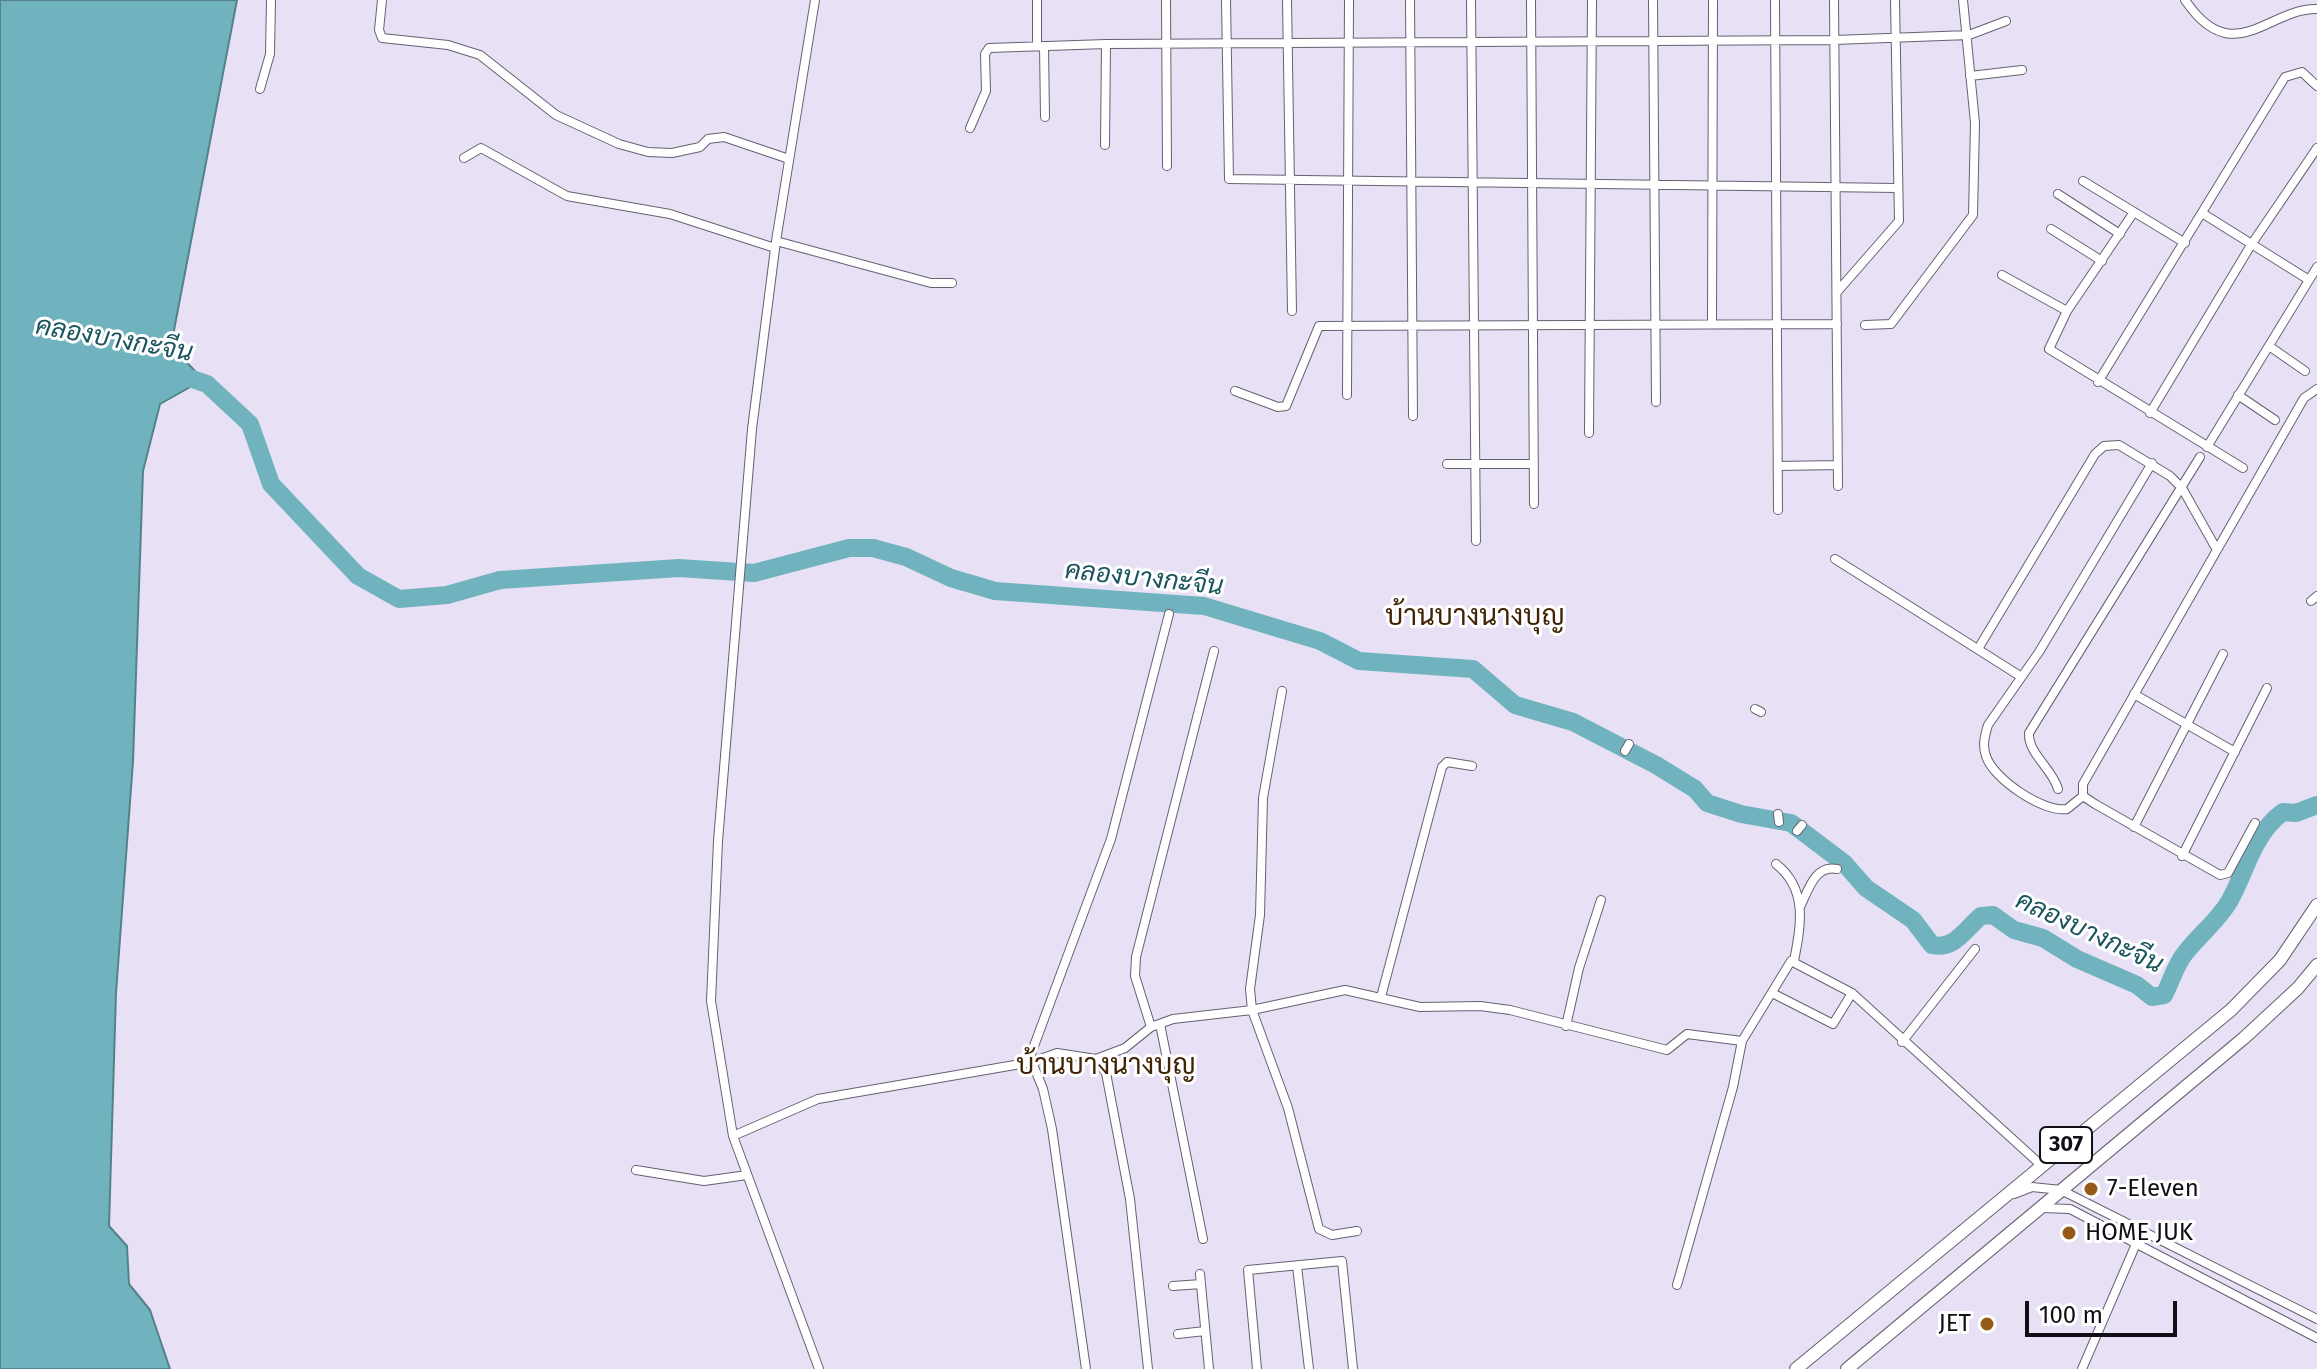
<!DOCTYPE html>
<meta charset="utf-8">
<style>
body{margin:0}
#map{position:relative;width:2317px;height:1369px;overflow:hidden;background:#e8e1f6;font-family:"Fira Sans",sans-serif}
canvas{display:block}
.scale{position:absolute;left:2025px;top:1301px;width:152px;height:36px;box-sizing:border-box;border:4px solid #110e15;border-top:0;padding-left:10px;font-size:24px;line-height:28px;white-space:nowrap;color:#110e15;-webkit-text-stroke:6px #fff;paint-order:stroke}
</style>
<div id="map">
<canvas width="2317" height="1369"></canvas>
<div class="scale">100 m</div>
</div>
<script>
const g = document.querySelector('canvas').getContext('2d');
g.lineJoin = 'round';
function paint(path, color) { g.fillStyle = color; g.fill(path, 'evenodd'); }
function strokePath(path, color, width, dash) { g.strokeStyle = color; g.lineWidth = width; g.lineCap = dash ? 'butt' : 'round'; g.setLineDash(dash || []); g.stroke(path); }
function write(font, color, halo, rows, align = 'center') {
  g.font = font + ' "Fira Sans",Sarabun,sans-serif'; g.lineWidth = 6; g.setLineDash([]); g.textBaseline = 'middle'; g.strokeStyle = halo; g.fillStyle = color; for (const [text, x, y, turn = 0] of rows) {
    g.save(); g.translate(x, y); g.rotate((+turn || 0) * Math.PI / 180); g.textAlign = isNaN(turn) ? turn : align; if (halo) g.strokeText(text, 0, 0); g.fillText(text, 0, 0); g.restore();
  }
}
const water = new Path2D(`
 M0,0H237L171,346L196,372L192,386L160,404L143,471L133,761L116,993L109,1226L127,1246L129,1284L150,1310L170,1369H0Z`);
const river = new Path2D(`
 M172,372L207,384L250,424L271,484L358,576L399,599L447,595L500,580L679,568L754,573L849,548H873L906,557L951,578L995,591L1204,606L1320,641L1359,661L1473,669L1515,705L1573,722L1656,765L1695,789L1707,803L1741,814L1791,823L1844,863L1866,888L1913,920L1932,945C1955,950 1965,929 1981,916L1993,915L2014,930L2043,938L2077,959L2137,985L2152,997L2164,995C2172,980 2175,965 2186,952C2200,934 2219,920 2230,900C2247,869 2253,834 2283,812L2296,813L2317,805`);
const street = new Path2D(`
 M382,0L379,30L382,38L448,45L480,55L556,115L619,144L648,152L672,153L700,147L708,139L724,137L789,159
 M815,0L776,241L752,429L718,841L711,1001L733,1136L819,1369
 M1166,0L1167,166
 M1226,0L1229,179L1897,188
 M1287,0L1292,311
 M1410,0L1413,416
 M1471,0L1476,541
 M1531,0L1534,504
 M1653,0L1656,402
 M1775,0L1778,510
 M1834,0L1838,486
 M2185,0C2233,71 2268,8 2317,9
 M1037,46V0
 M1044,46L1045,117
 M1970,76L2022,70
 M260,89L270,54L271,0
 M970,128L986,91L985,54L989,48L1106,44L1834,40L1969,35L2006,21
 M1105,145L1106,44
 M464,158L481,148L567,196L670,214L775,248
 M2083,181L2185,243
 M2058,194L2120,234
 M2134,212L2067,311L2049,349L2243,468
 M2202,213L2309,280
 M2051,229L2102,261
 M776,241L931,283H952
 M2002,275L2067,311
 M1837,292L1899,221L1895,0
 M1712,324L1713,0
 M1865,325L1891,324L1973,215L1975,123L1963,0
 M2269,346L2305,371
 M2098,382L2285,77L2302,72L2317,86
 M1235,391L1278,407L1286,406L1319,326L1837,324
 M1347,395L1349,0
 M2238,395L2275,420
 M2150,413L2251,245L2317,148
 M1589,433L1592,0
 M2207,447L2317,267
 M1447,464H1534
 M1778,466L1838,465
 M1835,559L2020,676
 M2311,601L2317,596
 M1978,649L2095,454L2104,446L2119,445L2170,476L2182,488L2217,550
 M1282,691L1263,798L1260,915L1250,989L1252,1010L1288,1108L1319,1229L1332,1235L1357,1231
 M2134,694L2235,752
 M1755,709L1761,712
 M1625,751L1629,744
 M2058,789C2052,768 2028,754 2029,733L2200,457
 M2083,796L2067,809C2044,813 1993,779 1986,756C1982,745 1985,735 1988,725L2039,652L2152,463
 M1778,814L1779,822
 M2255,823L2228,873L2220,875L2095,804L2083,796V784L2304,398L2317,389
 M2134,827L2223,654
 M1797,831L1802,825
 M2182,856L2267,688
 M1776,864C1808,889 1801,925 1794,961
 M1800,907C1808,891 1815,864 1837,869
 M1774,994L1833,1024L1852,993
 M1381,997L1442,767L1447,762L1472,766
 M1160,1024L1203,1239
 M1566,1026L1579,968L1601,900
 M1151,1027L1135,976L1136,957L1214,651
 M1902,1042L1975,949
 M1096,1059L1106,1073L1130,1199L1148,1369
 M1028,1062L1111,839L1169,614
 M1032,1062L1043,1089L1052,1129L1086,1369
 M733,1136L818,1099L1032,1062L1057,1053L1096,1059L1125,1048L1151,1027L1173,1019L1252,1010L1345,990L1420,1007L1480,1006L1510,1010L1667,1050L1687,1034L1742,1041
 M636,1170L704,1181L747,1175
 M2014,1194L2032,1187L2061,1190L2317,1319
 M2042,1208L2070,1209L2317,1338
 M1297,1266L1309,1369
 M1200,1274L1209,1369
 M1677,1285L1733,1087L1742,1041L1791,961L1852,993L2041,1165
 M1173,1286L1201,1284
 M1178,1334L1205,1331
 M1257,1369L1248,1270L1342,1261L1353,1369
 M2082,1369L2136,1244`);
const primary = new Path2D(`
 M1796,1369L2231,1010L2280,960L2317,905
 M1847,1369L2244,1038L2298,988L2317,965`);
const markers = [
 [2091,1189,8,"#955a19"],
 [2069,1233,8,"#955a19"],
 [1987,1324,8,"#955a19"]
];
const shields = [
 [2066,1145,52]
];
const shieldNames = [
 ["307",2066,1145]
];
const poiNames = [
 ["7-Eleven",2107,1189],
 ["HOME JUK",2085,1233],
 ["JET",1971,1324,"right"]
];
const waterNames = [
 ["คลองบางกะจีน",114,340,10],
 ["คลองบางกะจีน",1144,579,6],
 ["คลองบางกะจีน",2089,933,25]
];
const quarterNames = [
 ["บ้านบางนางบุญ",1475,617],
 ["บ้านบางนางบุญ",1106,1066]
];
paint(water, '#70b3be');
strokePath(water, '#54828b', 2);
strokePath(river, '#70b3be', 18);
strokePath(street, '#666072', 10);
strokePath(primary, '#666072', 14);
strokePath(street, '#fff', 8);
strokePath(primary, '#fff', 12);
for (const [x, y, r, color] of markers) { const dot = new Path2D(); dot.arc(x, y, r, 0, 2 * Math.PI); g.fillStyle = color; g.fill(dot); strokePath(dot, '#fff', 3); }
for (const [x, y, w] of shields) { const box = new Path2D(); box.roundRect(x - w / 2, y - 18, w, 36, 6); g.fillStyle = '#fff'; g.fill(box); strokePath(box, '#110e15', 2); }
write('bold 22px', '#110e15', null, shieldNames);
write('24px', '#110e15', '#fff', poiNames, 'left');
write('italic 26px', '#1a545d', '#fff', waterNames);
write('28px', '#402405', '#fff', quarterNames);
</script>
